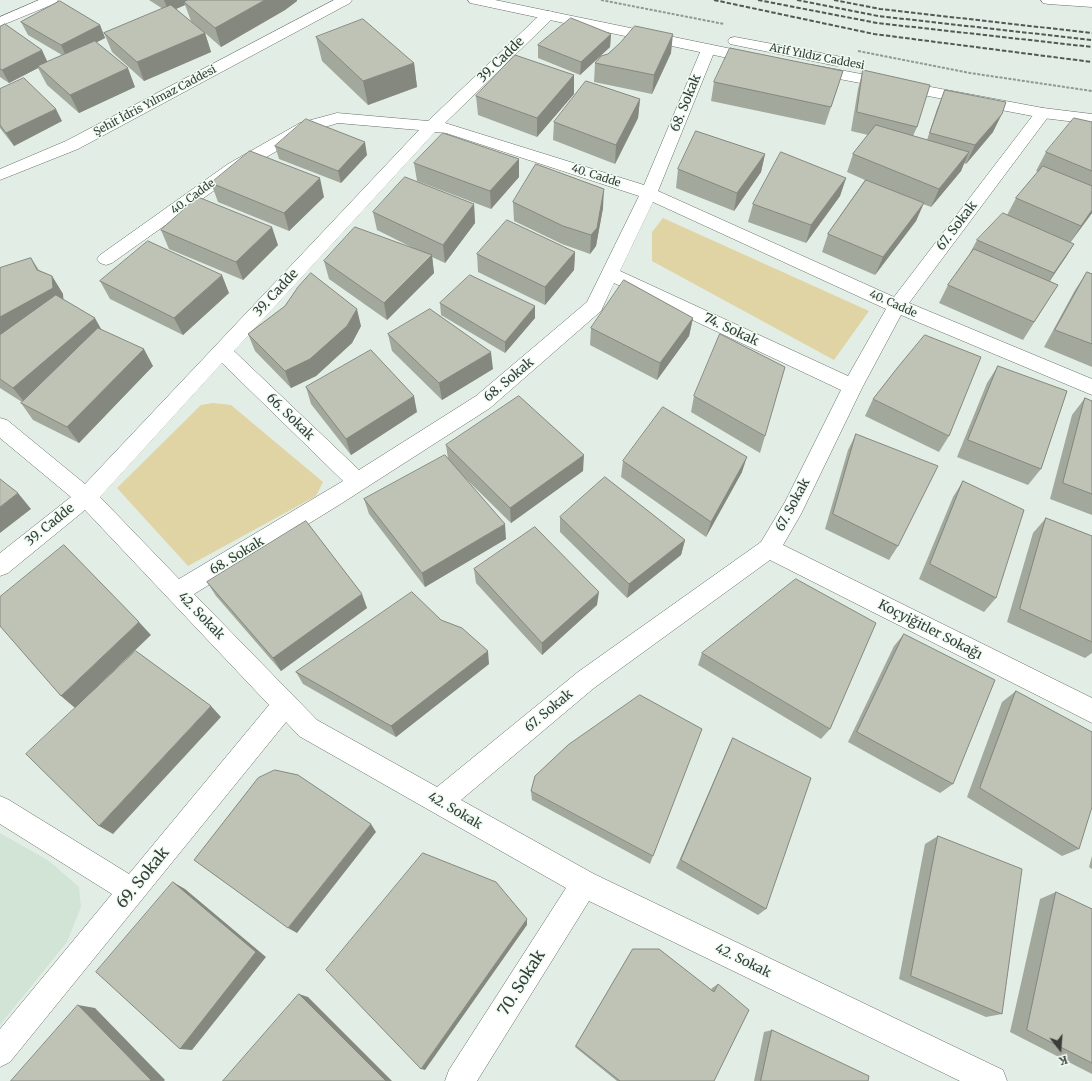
<!DOCTYPE html>
<meta charset="utf-8">
<style>
body{margin:0}
#map{position:relative;width:1092px;height:1081px;overflow:hidden;background:#e2eee5;font-family:Merriweather,serif}
canvas{display:block}
.north{position:absolute;left:1040px;top:1029px;width:40px;height:40px;-webkit-text-stroke:3px #effcf2;paint-order:stroke;rotate:163deg;font-size:11px;font-weight:700;line-height:16px;text-align:center;color:#383d39}
.north::after{content:'';display:block;margin:auto;width:14px;height:18px;background:#383d39;clip-path:polygon(50% 0,100% 100%,50% 72%,0 100%)}
</style>
<div id="map">
<canvas width="1092" height="1081"></canvas>
<div class="north">K</div>
</div>
<script>
const g = document.querySelector('canvas').getContext('2d');
g.lineJoin = 'round';
function paint(path, color) { g.fillStyle = color; g.fill(path, 'evenodd'); }
function strokePath(path, color, width, dash) { g.strokeStyle = color; g.lineWidth = width; g.lineCap = dash ? 'butt' : 'round'; g.setLineDash(dash || []); g.stroke(path); }
function write(font, color, halo, rows, align = 'center') {
  g.font = font + ' Merriweather,serif'; g.lineWidth = 3; g.setLineDash([]); g.textBaseline = 'middle'; g.strokeStyle = halo; g.fillStyle = color; for (const [text, x, y, turn = 0] of rows) {
    g.save(); g.translate(x, y); g.rotate((+turn || 0) * Math.PI / 180); g.textAlign = isNaN(turn) ? turn : align; if (halo) g.strokeText(text, 0, 0); g.fillText(text, 0, 0); g.restore();
  }
}
const built = new Path2D(`
 M0,833L49,861L79,887L81,907L67,942L0,1025Z`);
const green = new Path2D(`
 M663,218L869,311L834,360L652,261V232Z
 M213,403L231,405L323,482L316,496L188,566L117,488L201,405Z`);
const path = new Path2D(`
 M601,0L724,24
 M858,51L970,73L1092,91`);
const minor = new Path2D(`
 M39,0H58L56,3L0,26V17Z
 M334,0H352L350,3L78,149L0,180V169L66,141Z
 M1041,0H1092V7L1048,4L1043,3Z
 M548,11L553,12L555,15L553,18L445,123L644,185L701,50L703,47H713L715,50L658,191L894,297L1037,110L1043,108L1049,110L1051,113L909,303L1092,379V395L901,315L862,388L801,514L783,545L1092,698V723L770,560L594,688L461,800L594,874L1003,1070L1007,1081H960L589,901L477,1081H445L449,1070L566,888L299,736L286,722L10,1062L0,1067V1029L112,894L0,824V796L9,800L129,874L269,705L85,510L8,573L0,576V553L71,497L0,438V418L7,420L85,484L419,130L338,123L312,131L240,172L112,263L106,265L100,263L97,259L100,255L228,164L300,123L337,113L428,121L543,12ZM435,132L446,133L639,196L587,302L476,396L359,470L234,351ZM653,202L886,309L848,376L620,271ZM614,283L841,390L785,502L761,542L578,672L437,787L317,720L194,594L339,505L490,408L601,311ZM222,363L343,481L179,579L100,497Z`);
const major = new Path2D(`
 M468,0H495L756,54L761,56L764,59L761,62L756,64L475,4L470,3Z
 M735,37L837,56L842,58L845,61L842,64L837,66L730,44L728,41L730,38Z
 M813,65L1043,108L1092,114V124L1043,118L808,73L805,70L808,67Z`);
const rail = new Path2D(`
 M714,0L874,34L1092,62
 M758,0L877,23L1092,47
 M797,0L878,16L1092,40
 M834,0L880,9L1092,33`);
const wall = new Path2D(`
 M149,0H297V1L285,10L221,47L205,33L211,52L144,81L112,52L104,33L163,9ZM185,5L191,21L199,28L176,9Z
 M21,22L100,25L105,38L96,42L135,87L79,113L47,85L38,68L9,83L0,77V27L48,62L62,55L28,35Z
 M611,34L610,47L580,75L538,58V45Z
 M316,37L414,63L417,87L368,105L322,61Z
 M671,53L652,94L594,82L595,63Z
 M863,70L917,127L913,136L927,140L937,109L945,90L993,132L966,164L964,163L961,171L931,207L923,204L916,221L875,275L822,252L828,234L865,180L847,172L853,154L868,135L851,131L858,89Z
 M574,75V94L537,137L478,115L476,96Z
 M714,82L837,89L825,125L711,101Z
 M0,89L62,121L14,146L0,128Z
 M640,99L638,118L615,164L553,140L554,122Z
 M1092,122V213L1070,243L1074,244L1050,281L1058,285L1023,340L939,303L948,285L971,253H970L977,240L1007,215L1016,198L1038,172L1036,171L1046,152Z
 M275,146L367,155L341,183L279,159Z
 M765,154L761,172L734,211L676,188L678,169Z
 M519,159V177L491,209L417,181L414,163Z
 M846,178L840,196L806,243L748,222L753,204Z
 M211,183L324,197L289,231L218,202Z
 M513,202L603,208L596,246L590,254L562,244L514,221Z
 M474,204L475,223L445,263L432,257L434,273L387,320L329,279L324,261L419,251L377,230L373,212Z
 M161,230L278,245L243,280L169,249Z
 M575,252L574,270L545,305L478,272L477,254Z
 M31,258L39,270L52,276L63,294V299L102,330L153,366L79,443L33,420L21,403L22,402L0,388V268Z
 M1087,272L1092,274V367L1044,347L1075,290Z
 M100,281L229,293L183,335L110,299Z
 M440,303L535,318L505,353L441,315Z
 M693,318L689,336L657,380L590,345L591,328Z
 M361,326L352,343L316,376L291,388L255,351L248,334Z
 M388,334L493,369L442,400L392,351Z
 M998,366L1041,469L1028,485L957,457L987,383Z
 M306,387L417,412L351,455L311,404Z
 M694,396L765,436L760,453L691,412Z
 M1085,398L1092,401V515L1050,499L1072,415Z
 M873,399L949,436L939,452L865,416Z
 M856,434L898,546L889,560L825,529L848,450Z
 M446,445L583,471L511,523L457,470L506,539L425,587L369,514L364,499L448,459Z
 M623,461L742,472L706,537L621,477Z
 M963,481L996,598L984,612L919,579L953,497Z
 M560,517L685,540L681,555L627,598L560,532Z
 M1046,518L1092,536V653L1085,658L1007,622L1033,533Z
 M474,569L597,605L542,655L476,583Z
 M207,582L367,608L281,671L216,596Z
 M441,620L489,664L396,737L303,684L296,672Z
 M904,634L953,784L940,793L848,742L894,646Z
 M702,653L830,729L821,739L698,665Z
 M1016,691L1079,849L1062,856L967,797L1002,702Z
 M733,738L766,909L758,915L676,868L728,748Z
 M531,791L653,856L650,864L532,800Z
 M938,836L1002,1014L986,1017L899,979L925,844Z
 M1092,856V869L1089,867Z
 M1056,892L1092,909V1074L1010,1032L1040,899Z
 M633,949L711,990L712,988L718,984L714,1081H617L575,1047Z
 M772,1030L868,1081H754L764,1032Z`);
const shadedWall = new Path2D(`
 M164,0H196L184,2L185,5L169,12Z
 M265,0H297V1L285,10L221,47L215,28Z
 M100,25L105,38L67,58L61,45Z
 M205,33L211,52L144,81L137,62Z
 M611,34L610,47L580,75L581,62Z
 M673,34L671,53L652,94L654,75Z
 M42,50L48,63L38,66V68L9,83L2,70Z
 M414,63L417,87L368,105L363,81Z
 M128,68L135,87L79,113L70,95Z
 M574,75V94L537,137V118Z
 M640,99L638,118L615,164L616,145Z
 M56,109L62,121L14,146L6,133Z
 M1002,114L993,132L966,164L975,145Z
 M365,142L367,155L341,183L338,171Z
 M969,152L961,171L931,207L939,189Z
 M765,154L761,172L734,211L737,193Z
 M519,159V177L491,209L490,191Z
 M320,178L324,197L289,231L284,213Z
 M846,178L840,196L806,243L811,225Z
 M604,189L603,208L596,246L590,254L591,235Z
 M924,203L916,221L875,275L883,257Z
 M474,204L475,223L445,263L443,245Z
 M1092,210V213L1069,244L1081,226Z
 M272,227L278,245L243,280L236,262Z
 M1074,244L1066,257L1046,286L1054,273Z
 M575,252L574,270L545,305V287Z
 M432,255L434,273L387,320L384,303Z
 M222,275L229,293L183,335L174,318Z
 M52,276L63,294L64,306L0,345V317Z
 M535,306V318L505,353V342Z
 M357,309L361,326L352,343L316,376L291,388L285,371Z
 M95,318L105,336L26,404L13,388Z
 M693,318L689,336L657,380L660,363Z
 M144,349L153,366L79,443L67,427Z
 M491,352L493,369L442,400L439,383Z
 M414,396L417,412L351,455L346,439Z
 M584,455L583,471L511,523L510,508Z
 M747,457L742,472L706,537L711,522Z
 M18,493L31,509L0,533V507Z
 M505,524L506,539L425,587L422,573Z
 M685,540L681,555L627,598L629,584Z
 M599,592L597,605L542,655V643Z
 M362,594L367,608L281,671L273,658Z
 M139,622L151,635L75,708L61,696Z
 M488,651L489,664L396,737L391,726Z
 M211,706L221,717L113,834L99,826Z
 M371,824L376,832L297,933L288,928Z
 M173,882L185,889L266,957L192,1050L180,1049Z
 M527,919V925L425,1070L421,1069Z
 M299,994L308,997L392,1081H386Z
 M78,1005L95,1008L165,1080L164,1081H150Z`);
const building = new Path2D(`
 M188,0H265L215,28L184,2Z
 M60,1L100,25L61,45L21,22Z
 M171,5L205,33L137,62L104,33Z
 M571,18L611,34L581,62L538,45Z
 M363,19L414,63L363,81L316,37Z
 M5,24L42,50L2,70L0,69V27Z
 M635,26L673,34L654,75L595,63L601,56L608,54L620,43Z
 M95,41L128,68L70,95L38,66Z
 M730,48L843,71L831,107L714,82Z
 M515,55L574,75L537,118L476,96Z
 M863,70L930,85L917,127L857,112Z
 M24,78L56,109L6,133L0,125V89Z
 M586,81L640,99L616,145L554,122Z
 M945,90L1006,102L1002,114L975,145L930,133Z
 M1074,118L1092,122V171L1046,152Z
 M306,119L365,142L338,171L275,146Z
 M876,125L969,152L939,189L853,154Z
 M696,131L765,154L737,193L678,169Z
 M443,133L519,159L490,191L414,163Z
 M250,151L320,178L284,213L211,183Z
 M781,152L846,178L811,225L753,204Z
 M536,164L604,189L597,228L591,235L563,226L513,202Z
 M1043,166L1092,186V210L1081,226L1016,198Z
 M405,177L474,204L443,245L373,212Z
 M866,180L924,203L883,257L828,234Z
 M198,197L272,227L236,262L161,230Z
 M1003,213L1074,244L1054,273L977,240Z
 M507,220L575,252L545,287L477,254Z
 M355,227L432,255L384,303L324,261Z
 M148,241L222,275L174,318L100,281Z
 M974,249L1058,285L1034,322L948,285Z
 M31,258L37,270L52,276L53,288L0,317V268Z
 M1087,272L1092,274V344L1055,330Z
 M311,273L357,309L347,326L310,359L285,371L248,334L285,306L298,287Z
 M470,275L535,306L505,342L440,303Z
 M624,280L693,318L660,363L591,328Z
 M56,295L95,318L13,388L0,379V335Z
 M430,309L491,352L439,383L388,334Z
 M98,328L144,349L67,427L21,403Z
 M720,334L785,367L765,436L694,396Z
 M925,335L981,357L949,436L873,399L898,367Z
 M371,350L414,396L346,439L306,387Z
 M998,366L1067,391L1041,469L968,440Z
 M519,396L584,455L510,508L446,445Z
 M1085,398L1092,401V494L1063,483Z
 M663,407L747,457L711,522L623,461Z
 M856,434L938,466L898,546L833,514Z
 M445,455L505,524L422,573L364,499Z
 M605,477L685,540L629,584L560,517Z
 M0,479L18,493L0,507Z
 M963,481L1024,510L996,598L930,564Z
 M1046,518L1092,536V642L1020,609Z
 M306,521L362,594L273,658L207,582Z
 M535,527L599,592L542,643L474,569Z
 M64,545L139,622L61,696L0,626V597Z
 M796,579L876,623L830,729L702,653Z
 M412,592L441,620L462,628L488,651L391,726L296,672Z
 M904,634L995,680L953,784L857,732Z
 M136,651L211,706L99,826L26,754Z
 M1016,691L1092,732V807L1079,849L980,788Z
 M640,695L702,729L653,856L531,791L535,776L568,745Z
 M733,738L811,778L766,909L681,860Z
 M275,770L298,775L371,824L288,928L194,860L258,778Z
 M938,836L1022,869L1002,1014L911,976Z
 M423,853L496,882L527,919L421,1069L326,970Z
 M173,882L256,952L180,1049L96,972Z
 M1056,892L1092,909V1063L1027,1030Z
 M633,949H659L714,992L718,984L749,1010L714,1081H620L576,1046Z
 M299,994L386,1081H223Z
 M78,1005L151,1080L150,1081H11Z
 M772,1030L869,1076L868,1081H761Z`);
const farStreetnames = [
 ["Arif Yıldız Caddesi",817,57,11],
 ["Şehit İdris Yılmaz Caddesi",155,101,-28],
 ["40. Cadde",596,176,18],
 ["40. Cadde",193,197,-36],
 ["40. Cadde",893,304,24]
];
const streetNames = [
 ["39. Cadde",501,60,-44],
 ["68. Sokak",686,103,-68],
 ["67. Sokak",957,226,-53],
 ["39. Cadde",276,293,-47],
 ["74. Sokak",731,330,25],
 ["68. Sokak",509,380,-40],
 ["66. Sokak",290,417,44],
 ["67. Sokak",793,505,-62],
 ["39. Cadde",50,525,-39],
 ["68. Sokak",237,556,-31],
 ["42. Sokak",201,616,46],
 ["Koçyiğitler Sokağı",930,630,27],
 ["67. Sokak",549,711,-40],
 ["42. Sokak",455,811,30],
 ["42. Sokak",743,961,26]
];
const nearStreetnames = [
 ["69. Sokak",143,878,-51],
 ["70. Sokak",522,983,-58]
];
paint(built, '#d1e4d6');
paint(green, '#e0d3a4');
strokePath(minor, '#657068', 1);
strokePath(major, '#657068', 1);
strokePath(path, '#909992', 2, [3, 1.5]);
paint(minor, '#fff');
paint(major, '#fff');
strokePath(rail, '#525853', 2, [4.5, 2]);
paint(wall, '#a3a89d');
paint(shadedWall, '#85887f');
paint(building, '#bec3b6');
strokePath(building, '#85887f', 1);
write('11px', '#383d39', '#effcf2', farStreetnames);
write('13px', '#383d39', '#effcf2', streetNames);
write('16px', '#383d39', '#effcf2', nearStreetnames);
</script>
